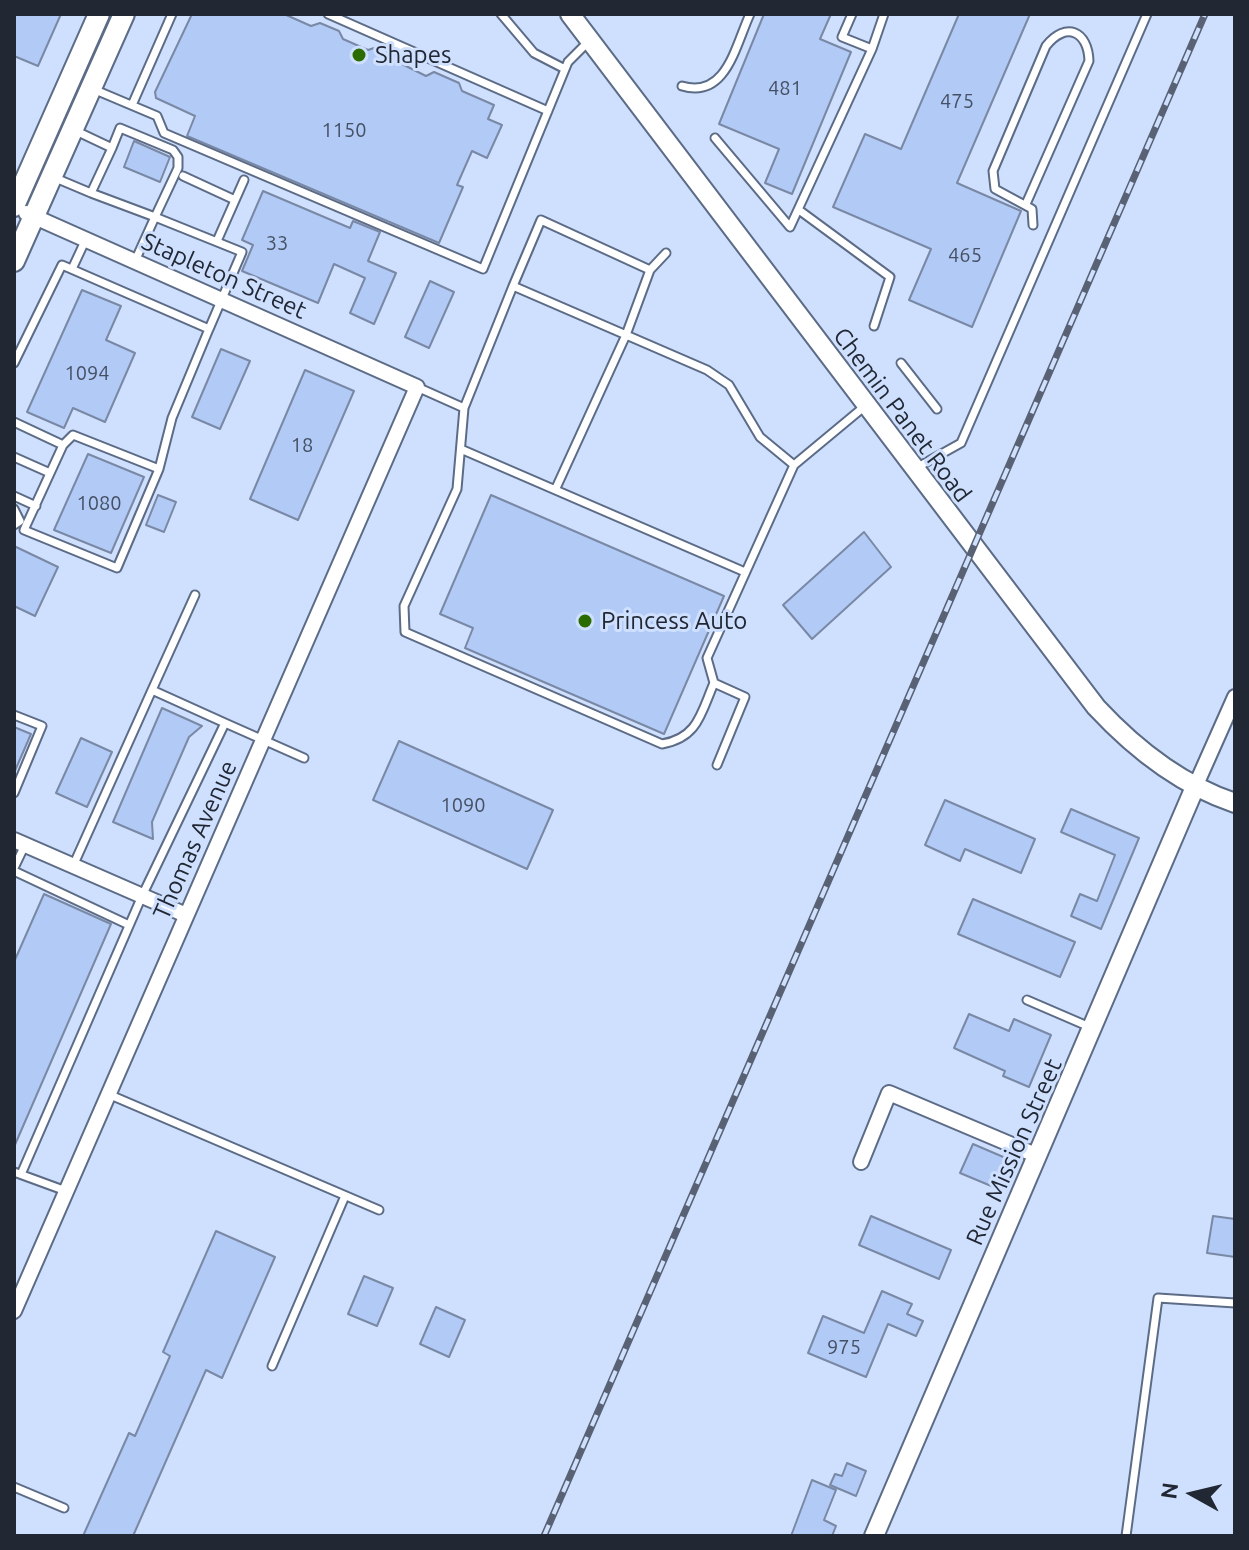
<!DOCTYPE html>
<style>
body{margin:0}
#map{position:relative;width:1249px;height:1550px;overflow:hidden;background:#cfe0ff;font-family:Ubuntu,sans-serif}
canvas{display:block}
.frame{position:absolute;inset:0;border:16px solid #212733;pointer-events:none}
.north{position:absolute;left:1153px;top:1454px;width:80px;height:80px;-webkit-text-stroke:6px #cfe0ff;paint-order:stroke;rotate:278deg;font-size:22px;font-weight:700;line-height:32px;text-align:center;color:#212733}
.north::after{content:'';display:block;margin:auto;width:28px;height:36px;background:#212733;clip-path:polygon(50% 0,100% 100%,50% 72%,0 100%)}
</style>
<div id="map">
<canvas width="1249" height="1550"></canvas>
<div class="frame"></div>
<div class="north">N</div>
</div>
<script>
const g = document.querySelector('canvas').getContext('2d');
g.lineJoin = 'round';
function paint(path, color) { g.fillStyle = color; g.fill(path, 'evenodd'); }
function strokePath(path, color, width, dash) { g.strokeStyle = color; g.lineWidth = width; g.lineCap = dash ? 'butt' : 'round'; g.setLineDash(dash || []); g.stroke(path); }
function write(font, color, halo, rows, align = 'center') {
  g.font = font + ' Ubuntu,sans-serif'; g.lineWidth = 6; g.setLineDash([]); g.textBaseline = 'middle'; g.strokeStyle = halo; g.fillStyle = color; for (const [text, x, y, turn = 0] of rows) {
    g.save(); g.translate(x, y); g.rotate((+turn || 0) * Math.PI / 180); g.textAlign = isNaN(turn) ? turn : align; if (halo) g.strokeText(text, 0, 0); g.fillText(text, 0, 0); g.restore();
  }
}
const building = new Path2D(`
 M14,14H61L38,66L14,56Z
 M192,14H284L311,26L320,23L339,31L343,39L368,50L377,47L398,57L402,64L426,76L434,72L459,83L462,91L494,105L488,119L502,125L487,158L472,151L457,185L463,187L439,243L187,136L195,116L156,98L155,92Z
 M764,14H831L820,39L851,52L792,194L765,183L779,149L719,124Z
 M959,14H1030L957,183L1021,211L972,327L909,300L931,249L833,207L865,134L901,149Z
 M134,141L170,157L160,182L124,167Z
 M263,191L350,228L353,221L380,232L368,261L396,273L374,324L350,313L365,278L334,264L318,303L242,271L253,245L242,240Z
 M430,281L454,292L429,348L405,337Z
 M82,290L121,306L106,340L135,353L105,422L73,408L64,428L27,412Z
 M221,349L250,361L220,429L192,417Z
 M305,370L354,391L298,520L250,499Z
 M88,454L144,477L111,553L54,530Z
 M158,495L176,502L164,532L146,525Z
 M491,495L724,596L664,734L465,648L473,628L440,614Z
 M864,532L891,567L812,639L783,605Z
 M14,546L58,567L35,616L14,606Z
 M162,708L202,726L189,737L158,808L152,822L153,839L113,822Z
 M14,727L31,734L14,773Z
 M81,738L112,752L87,807L56,793Z
 M399,741L553,810L527,869L373,800Z
 M945,800L1035,839L1021,873L965,849L960,861L925,845Z
 M1071,809L1139,838L1101,929L1071,916L1080,894L1097,901L1115,855L1061,832Z
 M44,894L111,924L14,1147V962Z
 M973,899L1075,942L1060,977L958,934Z
 M969,1014L1009,1031L1014,1019L1051,1035L1029,1087L1003,1076L1005,1071L954,1048Z
 M973,1144L1008,1159L996,1188L960,1173Z
 M871,1216L951,1250L939,1279L859,1245Z
 M1213,1216L1235,1219V1257L1207,1253Z
 M216,1231L275,1257L222,1378L206,1370L133,1536H83L129,1433L135,1436L170,1356L163,1352Z
 M364,1276L393,1288L377,1326L348,1314Z
 M882,1291L912,1304L907,1314L923,1321L916,1336L888,1324L866,1377L808,1353L823,1316L864,1333Z
 M436,1307L465,1320L449,1357L420,1344Z
 M847,1463L866,1471L856,1496L830,1485L835,1474L842,1476Z
 M812,1480L836,1490L824,1520L836,1526L832,1536H791Z`);
const service = new Path2D(`
 M328,14L548,111
 M501,14L534,53L565,69
 M852,14L842,37L872,49
 M682,86C726,99 735,47 750,14
 M93,89L157,116L164,133L483,269L568,62L588,42
 M132,105L172,14
 M715,138L790,227L872,49L884,14
 M112,148L120,128L173,150L178,157V168L155,217L242,252L209,329
 M183,176L235,200
 M53,177L91,193L112,148L74,130
 M91,193L155,217L135,261
 M1026,204L1089,61C1088,31 1066,21 1046,46L993,171L995,189L1032,209L1033,225
 M799,210L890,277L874,326
 M217,241L244,180
 M72,269L86,239
 M650,270L666,253
 M513,286L464,408L457,489L404,606L405,632L662,744C698,738 701,713 714,683L745,697L717,765
 M14,363L62,265L209,329L172,418L159,469
 M901,363L937,409
 M417,387L464,408
 M14,422L63,445
 M73,435L159,469L117,568L24,530L63,445Z
 M463,450L745,572
 M14,457L50,473
 M916,468L961,443L1147,14
 M556,488L626,335L650,270L541,220L513,286L707,370L729,385L760,437L794,465L865,406
 M14,496L36,506
 M14,509L20,521L14,525
 M714,683L707,658L794,465
 M152,690L195,595
 M14,715L42,726L14,793
 M73,866L152,690L225,723
 M14,868L25,845
 M14,871L129,925
 M1027,1000L1092,1028
 M108,1094L379,1210
 M14,1172L66,1191
 M22,1172L142,896L225,723L304,758
 M272,1366L345,1196
 M14,1487L64,1508
 M1126,1536L1158,1298L1235,1303`);
const minor = new Path2D(`
 M1195,787L1235,697
 M14,840L186,915
 M861,1162L889,1093L1038,1156
 M14,1311L417,387L26,213`);
const tertiary = new Path2D(`
 M570,14L1096,707C1135,749 1181,785 1235,803
 M874,1536L1195,787`);
const secondary = new Path2D(`
 M14,206L99,14
 M14,261L124,14`);
const rail = new Path2D(`
 M544,1536L1205,14`);
const markers = [
 [359,55,8,"#2c6b00"],
 [585,621,8,"#2c6b00"]
];
const numberNames = [
 ["481",785,88],
 ["475",957,101],
 ["1150",344,130],
 ["33",277,243],
 ["465",965,255],
 ["1094",87,373],
 ["18",302,445],
 ["1080",99,503],
 ["1090",463,805],
 ["975",844,1347]
];
const poiNames = [
 ["Shapes",375,55],
 ["Princess Auto",601,621]
];
const streetNames = [
 ["Stapleton Street",224,276,24],
 ["Chemin Panet Road",902,415,53],
 ["Thomas Avenue",195,840,-66],
 ["Rue Mission Street",1014,1152,-66]
];
paint(building, '#b2caf6');
strokePath(building, '#7988a4', 2);
strokePath(service, '#5c6b86', 11);
strokePath(minor, '#5c6b86', 18);
strokePath(tertiary, '#5c6b86', 22);
strokePath(secondary, '#5c6b86', 24);
strokePath(service, '#fff', 7);
strokePath(minor, '#fff', 14);
strokePath(tertiary, '#fff', 18);
strokePath(secondary, '#fff', 20);
strokePath(rail, '#596274', 7);
strokePath(rail, '#cfe0ff', 4, [12]);
for (const [x, y, r, color] of markers) { const dot = new Path2D(); dot.arc(x, y, r, 0, 2 * Math.PI); g.fillStyle = color; g.fill(dot); strokePath(dot, '#cfe0ff', 3); }
write('20px', '#455064', null, numberNames);
write('24px', '#212733', '#cfe0ff', poiNames, 'left');
write('24px', '#212733', '#cfe0ff', streetNames);
</script>
